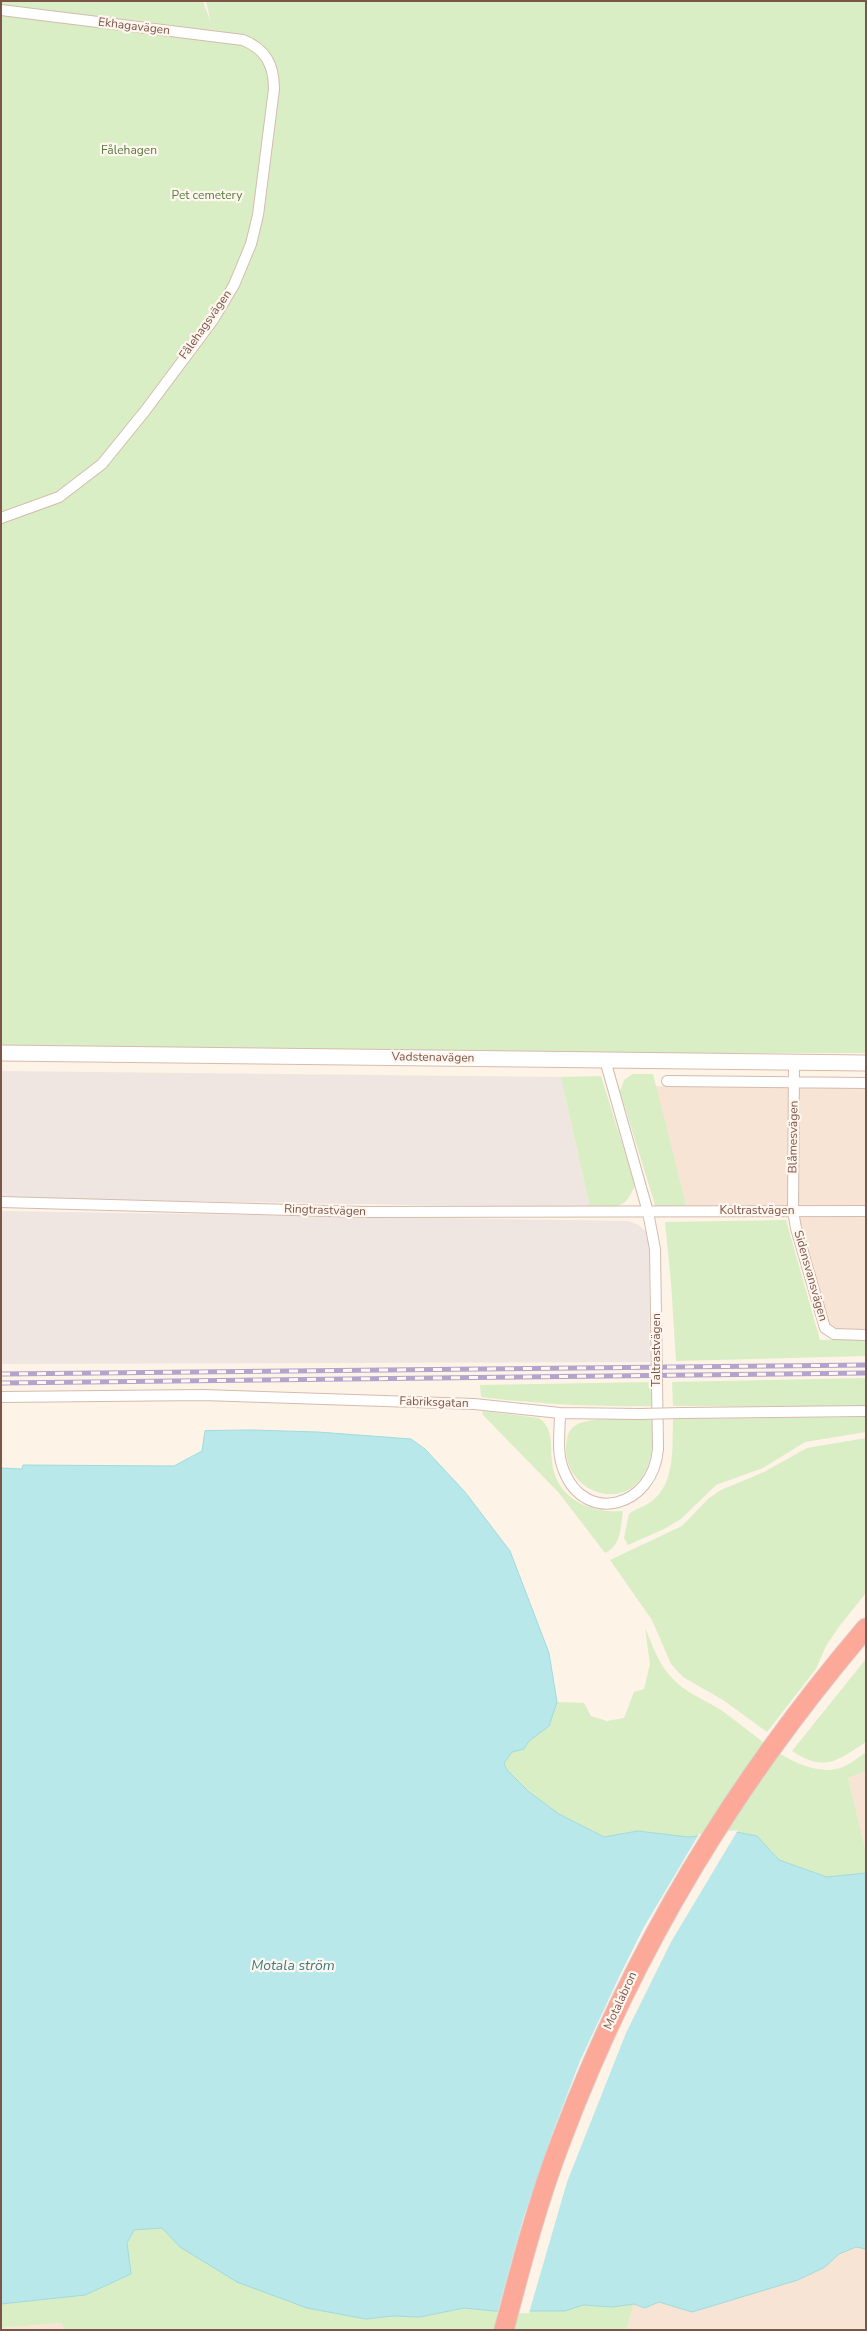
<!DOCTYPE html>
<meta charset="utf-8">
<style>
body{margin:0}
#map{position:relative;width:867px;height:2331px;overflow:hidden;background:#fef3e7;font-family:"Nunito Sans",sans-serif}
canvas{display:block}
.frame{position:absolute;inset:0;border:2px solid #7b5548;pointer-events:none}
</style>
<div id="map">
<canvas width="867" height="2331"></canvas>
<div class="frame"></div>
</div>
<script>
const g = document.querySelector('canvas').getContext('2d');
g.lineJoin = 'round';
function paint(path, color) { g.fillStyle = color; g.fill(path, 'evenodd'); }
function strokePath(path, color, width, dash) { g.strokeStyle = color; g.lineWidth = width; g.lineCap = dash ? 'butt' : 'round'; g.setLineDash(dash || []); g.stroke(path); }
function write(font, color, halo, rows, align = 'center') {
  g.font = font + ' "Nunito Sans",sans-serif'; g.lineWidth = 4.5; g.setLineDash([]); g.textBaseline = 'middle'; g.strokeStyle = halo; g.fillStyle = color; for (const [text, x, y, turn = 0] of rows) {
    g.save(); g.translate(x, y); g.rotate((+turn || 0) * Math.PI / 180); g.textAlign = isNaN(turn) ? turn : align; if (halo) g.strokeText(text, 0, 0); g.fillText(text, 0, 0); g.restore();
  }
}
const residential = new Path2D(`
 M655,1086L866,1088V1331L827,1332L792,1209H687Z
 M866,1771V1852L848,1778Z
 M856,2247L866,2249V2330H626L634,2304L645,2308L659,2302L692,2312L798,2280L825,2267L839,2254Z
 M63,2323L64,2330H1V2328Z`);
const industrial = new Path2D(`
 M1,1071L561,1077L590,1208L1,1198Z
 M1,1211L628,1221L639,1225L646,1232L649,1243L650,1362L1,1364Z`);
const green = new Path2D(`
 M1,1H203L211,23L206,1H866V1053H604L1,1046Z
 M633,1074H653L687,1209L656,1208L620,1091L624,1080Z
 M601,1076L635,1185C625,1211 614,1207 590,1208L561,1077Z
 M786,1220L820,1340L866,1339V1356L676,1361L671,1282L665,1222Z
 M866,1378V1407L673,1406L672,1382Z
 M651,1382L652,1406C594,1407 538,1404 481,1397L480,1385Z
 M483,1411L539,1418C554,1429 550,1445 552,1461C555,1498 590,1514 623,1511C620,1528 622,1545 605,1553L559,1493L482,1414Z
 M866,1417V1432L805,1442L763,1468L716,1485L681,1519L664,1529L628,1545L624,1538L629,1514C636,1508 645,1507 652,1501C676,1482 672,1446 673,1419Z
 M652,1420C653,1438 654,1456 645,1472C623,1514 565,1491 566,1448C566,1438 568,1430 576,1425C591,1416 634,1420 652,1420Z
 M866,1438V1593L838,1628L826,1646L816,1669L767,1732L723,1700L683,1677L671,1664L652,1620L610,1560L682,1526L709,1498L721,1490L764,1472L807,1448Z
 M645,1628C652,1644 659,1665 672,1678C685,1692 701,1698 716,1707C751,1729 786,1770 829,1770C843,1770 855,1760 866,1752V1771L848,1778L866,1852V1873L828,1877L779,1860L757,1836L736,1832L688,1837L638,1831L604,1837L559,1814L529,1792L507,1770L504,1763L512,1752L524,1749L529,1741L549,1726L557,1702L584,1703L591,1716L607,1721L624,1718L634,1692L644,1689L650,1664Z
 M866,1659V1742C838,1760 825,1773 792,1751Z
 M162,2228L180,2247L366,2319L392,2316L420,2317L464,2308L494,2311H565L583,2305L612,2307L634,2304L626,2330H64L62,2323L1,2328V2304L85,2295L131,2274L127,2243L134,2230Z`);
const water = new Path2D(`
 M251,1430L318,1432L411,1439L425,1449L465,1492L510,1551L549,1653L557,1702L549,1726L529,1741L524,1749L512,1752L504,1763L507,1770L529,1792L559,1814L604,1837L638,1831L688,1837L736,1832L757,1836L779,1860L827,1877L866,1873V2249L856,2247L839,2254L825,2267L798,2280L692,2312L659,2302L645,2308L634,2304L612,2307L583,2305L565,2311H494L464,2308L420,2317L392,2316L366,2319L307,2308L237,2282L180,2247L162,2228L134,2230L127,2243L131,2274L85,2295L1,2304V1468L22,1469L23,1465L174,1466L202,1451L205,1431Z`);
const pier = new Path2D(`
 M738,1830L671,1942L626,2033L567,2182L529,2313L497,2314L523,2219L552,2134L580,2061L619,1977L644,1927L699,1834Z`);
const street = new Path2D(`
 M1,10L243,40C265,49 274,64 274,89L258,215L251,244L234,285L213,320L145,411L102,464L59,497L1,518
 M794,1063L793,1211L796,1228L825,1328L834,1334L866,1335
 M667,1081L866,1083
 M1,1202L365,1212L866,1211
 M1,1397L203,1395L474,1404L560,1413L640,1414
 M560,1413C560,1432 556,1453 564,1471C585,1525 653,1508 658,1449L655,1249L648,1212L605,1060
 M683,1413L866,1411`);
const secondary = new Path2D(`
 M1,1053L866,1063`);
const highway = new Path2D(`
 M504,2330C521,2265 538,2200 562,2138C634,1948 734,1783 866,1628`);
const rail = new Path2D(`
 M1,1374L866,1365
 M1,1383L866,1373`);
const streetBridge = new Path2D(`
 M640,1414L683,1413`);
const streetNames = [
 ["Ekhagavägen",134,27,7],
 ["Fålehagsvägen",206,325,-55],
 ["Vadstenavägen",433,1058,1],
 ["Blåmesvägen",794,1137,-89],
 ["Ringtrastvägen",325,1211,2],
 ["Koltrastvägen",757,1211],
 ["Sidensvansvägen",810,1276,74],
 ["Taltrastvägen",657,1350,-90],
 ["Fabriksgatan",434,1403,2],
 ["Motalabron",621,2001,-65]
];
const parkNames = [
 ["Fålehagen",129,151],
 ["Pet cemetery",207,196]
];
const waterNames = [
 ["Motala ström",293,1967]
];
paint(residential, '#f7e4d5');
paint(industrial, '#efe6e1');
paint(green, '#d9eec4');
paint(water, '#b9e8ea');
strokePath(water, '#9fdadd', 1);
paint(pier, '#fef3e7');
strokePath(street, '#d4bbae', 12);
strokePath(secondary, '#d8bbab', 17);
strokePath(highway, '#dacfcc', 21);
strokePath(street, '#fff', 10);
strokePath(secondary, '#fff', 15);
strokePath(highway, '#fda999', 19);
strokePath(rail, '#b4a3ca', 5);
strokePath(rail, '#fff7ef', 3, [9]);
strokePath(streetBridge, '#d4bbae', 12, []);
strokePath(streetBridge, '#fff', 10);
write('12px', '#7b5548', '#fff7ef', streetNames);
write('12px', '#557b3c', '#fff7ef', parkNames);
write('italic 14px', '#3a7c82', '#fff7ef', waterNames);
</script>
